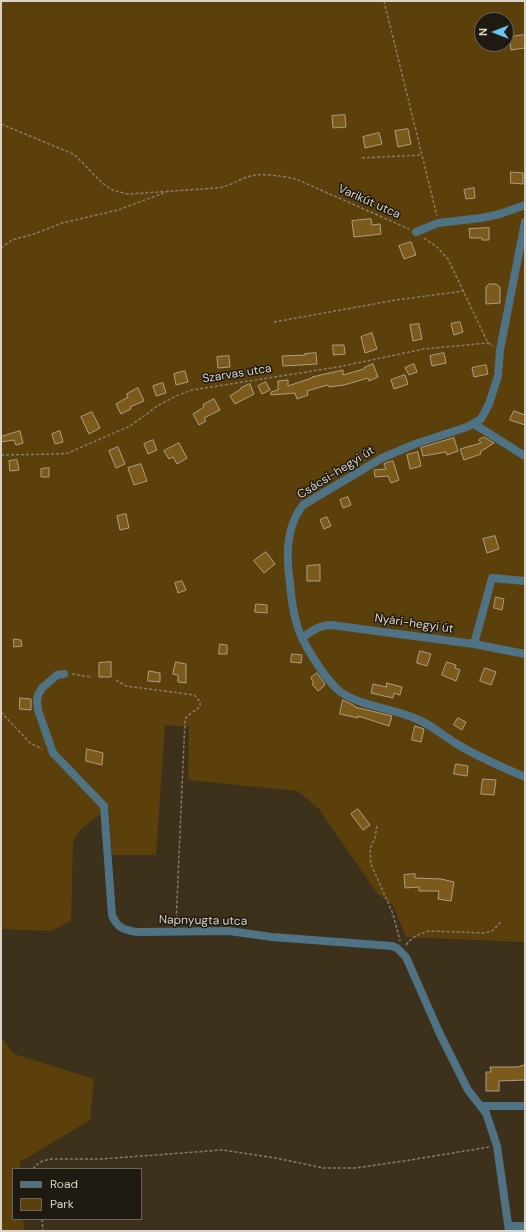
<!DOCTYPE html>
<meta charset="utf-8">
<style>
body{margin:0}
#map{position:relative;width:526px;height:1232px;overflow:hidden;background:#3d311c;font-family:"DM Sans",sans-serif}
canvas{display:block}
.frame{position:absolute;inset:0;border:2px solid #dad2c6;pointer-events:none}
.legend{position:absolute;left:12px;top:1168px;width:130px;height:52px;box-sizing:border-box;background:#1f1a11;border:1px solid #6a6459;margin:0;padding:5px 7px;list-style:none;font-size:12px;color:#dad2c6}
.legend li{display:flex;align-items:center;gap:8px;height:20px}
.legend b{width:20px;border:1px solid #6a6459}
.north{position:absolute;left:474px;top:12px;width:40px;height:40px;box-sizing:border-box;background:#1f1a11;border:1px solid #6a6459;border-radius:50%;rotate:270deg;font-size:11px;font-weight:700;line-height:16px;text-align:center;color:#dad2c6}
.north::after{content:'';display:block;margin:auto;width:14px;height:18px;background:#69c4f1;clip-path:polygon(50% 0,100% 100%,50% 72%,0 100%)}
</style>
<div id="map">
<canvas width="526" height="1232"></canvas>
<div class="frame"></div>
<ul class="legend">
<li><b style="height:5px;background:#4f7285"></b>Road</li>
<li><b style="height:11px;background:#5b400b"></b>Park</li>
</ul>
<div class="north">N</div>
</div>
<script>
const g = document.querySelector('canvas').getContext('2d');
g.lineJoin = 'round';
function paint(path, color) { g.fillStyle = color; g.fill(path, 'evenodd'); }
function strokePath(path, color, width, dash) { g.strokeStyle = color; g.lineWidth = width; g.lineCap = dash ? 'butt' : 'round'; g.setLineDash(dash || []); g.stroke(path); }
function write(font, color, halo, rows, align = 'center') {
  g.font = font + ' "DM Sans",sans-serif'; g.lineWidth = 3; g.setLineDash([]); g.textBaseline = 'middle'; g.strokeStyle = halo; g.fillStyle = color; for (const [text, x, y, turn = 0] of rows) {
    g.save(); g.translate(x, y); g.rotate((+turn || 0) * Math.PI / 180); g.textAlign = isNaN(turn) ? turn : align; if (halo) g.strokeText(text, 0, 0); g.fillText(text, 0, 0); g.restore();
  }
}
const green = new Path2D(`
 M1,1H525V942L406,937L393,905L377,893L319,809L298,791L188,780L189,727L165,725L156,855H112L109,807L80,830L73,841L71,921L51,931L1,929ZM482,20H506V44H482Z
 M1,1037L14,1054L94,1079L90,1120L20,1162V1169H13V1219H23L24,1231H1Z`);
const building = new Path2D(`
 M525,35V48L511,50L509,37Z
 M345,115L346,127L333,128L332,116Z
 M408,129L411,144L398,147L395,131Z
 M379,133L382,144L365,148L363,137Z
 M511,172L523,173V184L511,183Z
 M474,188L475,198L466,199L464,190Z
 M371,219L372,225L380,224L381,234L354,237L352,221Z
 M489,228V240H482V238H470L469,229Z
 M411,242L416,255L404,259L399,246Z
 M490,284H496L500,287V303L486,304V287Z
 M460,322L463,332L454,335L451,324Z
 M419,324L422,339L413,341L410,325Z
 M372,333L377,349L365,353L361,337Z
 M333,345H344L345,354L334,355Z
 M316,353L317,364L283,366L282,356L306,355L305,354Z
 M444,353L446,363L432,366L430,356Z
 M229,356L230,367L218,368L217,357Z
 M373,364L378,377L369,381L368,378L344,385L329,387L328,385L307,391L308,395L297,399L295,393L271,395V392L278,390V381L288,380V386L312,378V377L334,372L343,370V375L364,369V368Z
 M414,364L417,372L409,375L405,368Z
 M486,365L488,374L474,377L472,368Z
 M185,371L188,382L176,385L174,374Z
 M405,375L408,384L394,389L391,380Z
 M266,382L270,390L262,394L258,386Z
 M163,383L166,393L156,396L153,386Z
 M250,384L254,394L235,404L230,396L241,389V388Z
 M138,388L144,401L130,407L131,409L121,414L116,404L128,397L127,394Z
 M214,399L220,410L204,418L206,421L199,425L193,414L204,407L203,405Z
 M514,411L525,415V425L510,420Z
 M92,412L100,428L89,434L81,417Z
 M20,431L23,443L16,445L14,440L1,442V437Z
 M60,431L63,442L55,444L52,434Z
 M484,437L494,443L480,452L481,454L464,460L460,449L481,443L479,440Z
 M454,438L458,451L447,455L446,452L423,456L421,448Z
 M153,440L157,450L148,454L144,444Z
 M179,443L187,458L177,464L173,457L169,459L164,451Z
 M118,447L125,464L116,468L109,451Z
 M418,452L421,466L410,469L407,455Z
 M17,460L19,470L10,471L9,461Z
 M393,461L399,480L391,483L388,476L375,477L374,470L386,469L384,464Z
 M141,464L147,481L134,485L128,468Z
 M49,468V477H41V469Z
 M348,497L351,505L343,508L340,500Z
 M126,514L129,528L120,530L117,516Z
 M327,517L331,526L324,529L320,520Z
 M495,536L499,549L487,553L483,539Z
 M266,552L275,564L264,573L254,561Z
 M320,565V581H307V566Z
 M182,581L186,590L178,593L175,583Z
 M496,597L504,599L502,610L494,608Z
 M256,604L267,605V613L255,612Z
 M14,639L21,640L22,646L14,647Z
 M220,644L227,645V654H219Z
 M420,651L431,654L427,666L417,663Z
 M292,654L302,655L301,663L291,662Z
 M111,662V677H99V663Z
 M176,662L186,664V683L178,682V675L173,674Z
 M447,662L456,665L455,668L460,670L456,681L442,675Z
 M485,668L496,672L491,685L480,681Z
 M149,671L160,673V682L148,681Z
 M317,673L325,684L324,686L318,691L312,684L314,683L311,678Z
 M387,683L402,687L400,695L394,693L393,698L371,693L373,684L386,687Z
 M20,698L31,699V710L20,709Z
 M343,700L355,706V707L392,716L389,726L358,716V718L340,714Z
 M458,718L466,722L462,730L454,725Z
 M415,726L424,729L421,742L412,740Z
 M87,749L103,753L102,765L86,761Z
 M456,764L468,766L467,776L454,774Z
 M483,779L496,780L494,795L481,794Z
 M358,809L370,825L363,830L351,814Z
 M415,874V878L441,879L454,882L451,901L438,899L439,891H419V887L405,888L404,875Z
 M525,1065V1080L499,1081V1091H486V1072H491L490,1067H517Z`);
const path = new Path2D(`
 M384,1L437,216
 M1,124L73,154C87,165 99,184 115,191C119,192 124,193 128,194L217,188C228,187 236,181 247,177C262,172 281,176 296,179L409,229
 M362,158L422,155
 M424,238L437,247L448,259L488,343L493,346
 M1,248L12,240L34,234L62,223L118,210L169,191
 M274,322L396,300L464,291
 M1,455L57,454L68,453L130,426L159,405L176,396L192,390L338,367L424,349L488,343
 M72,674L92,677
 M116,680L126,686L194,695C210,709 191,709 185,719L176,924
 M1,712L30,743L42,749
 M377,826L375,838L370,849L371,864L393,914L400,941
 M406,945C412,937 420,933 430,931L484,933L492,931L501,922
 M33,1169C38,1162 44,1160 52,1159H101L222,1150L276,1158L323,1168H355L404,1161L489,1147
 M42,1219L43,1231`);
const street = new Path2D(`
 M525,222L500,350L498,376L489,404L481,419L467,427L415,444L382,458L303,505C286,526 286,557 290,583C291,597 293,611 297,625C302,643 323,675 337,689C343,695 353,699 361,702C381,709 402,711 421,721C434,727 445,737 457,744C478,757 502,767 525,777
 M416,232L438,223L481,218L500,214L525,205
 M474,424L525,456
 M302,638C312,631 319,625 331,625L474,644L525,654
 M474,644L492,578L525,581
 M64,674L57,675L42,688L38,695L37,701L38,710L53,753L104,806L112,915C117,928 124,930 137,932L229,931L272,937L392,946L397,948L406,957L439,1032L468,1090L486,1113L497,1146L509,1231
 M482,1106H525
 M509,1226H525`);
const streetNames = [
 ["Varikút utca",369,202,24],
 ["Szarvas utca",237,374,-9],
 ["Csácsi-hegyi út",336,473,-32],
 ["Nyári-hegyi út",414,624,8],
 ["Napnyugta utca",203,921,1]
];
paint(green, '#5b400b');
paint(building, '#7c5a1b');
strokePath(building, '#ac9e86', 1);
strokePath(path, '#867c6b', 1.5, [3, 2]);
strokePath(street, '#4f7285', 8);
write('12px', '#dad2c6', '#1f1a11', streetNames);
</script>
